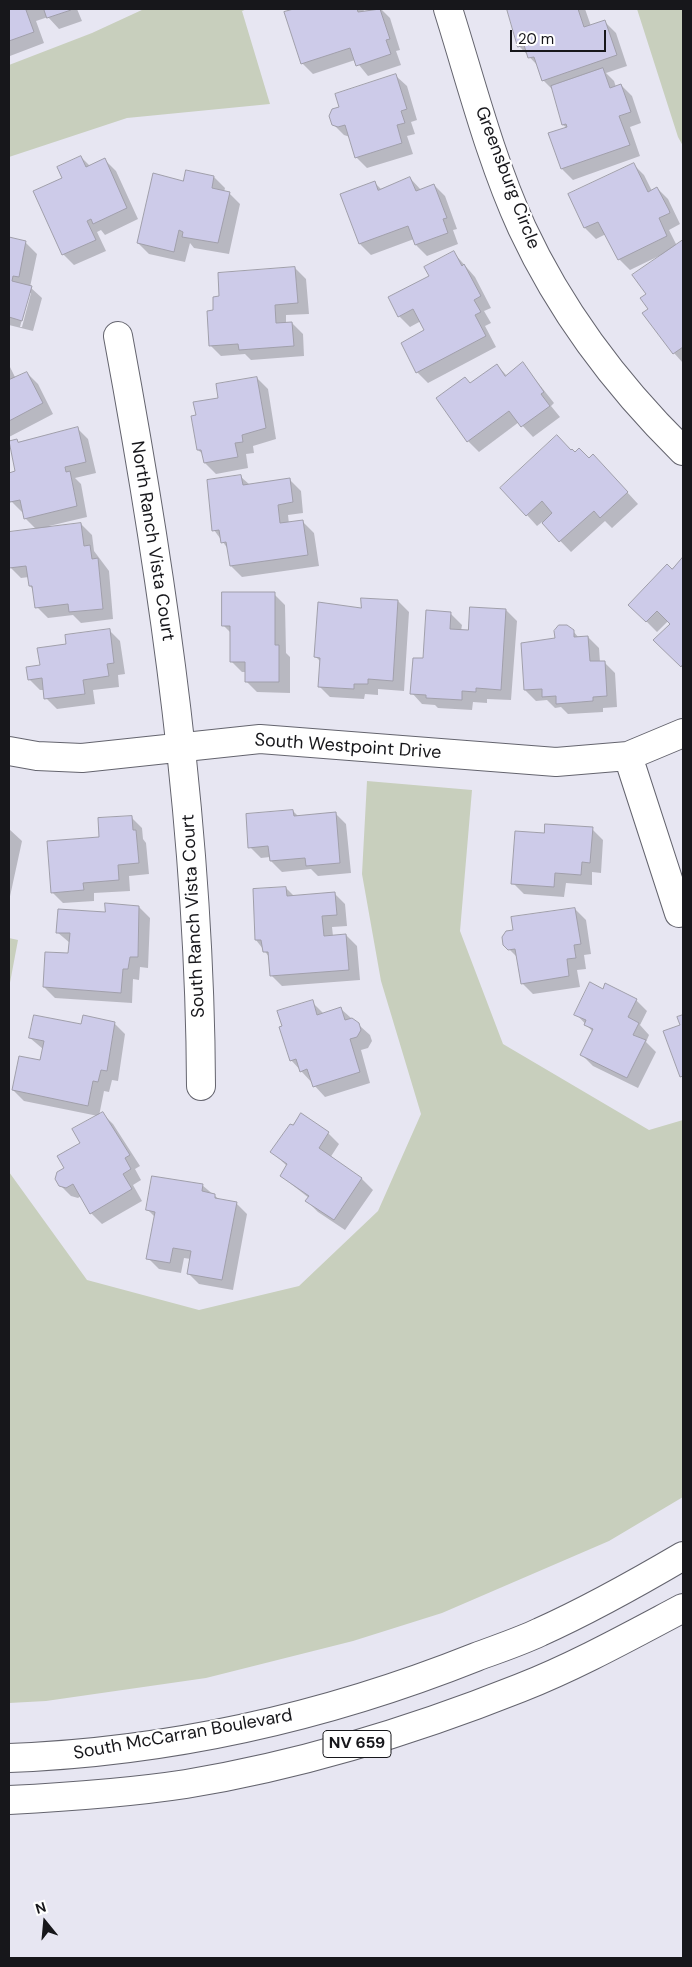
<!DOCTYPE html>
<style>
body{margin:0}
#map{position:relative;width:692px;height:1967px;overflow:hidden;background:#e7e6f2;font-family:"DM Sans",sans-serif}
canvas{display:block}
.frame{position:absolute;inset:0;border:10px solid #17171b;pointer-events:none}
.north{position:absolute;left:20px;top:1897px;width:50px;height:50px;-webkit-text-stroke:4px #fff;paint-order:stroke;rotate:343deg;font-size:14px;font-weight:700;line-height:20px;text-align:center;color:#17171b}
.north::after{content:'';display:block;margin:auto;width:18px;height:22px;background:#17171b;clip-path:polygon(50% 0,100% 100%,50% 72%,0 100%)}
.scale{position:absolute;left:510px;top:30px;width:96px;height:22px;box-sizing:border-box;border:2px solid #17171b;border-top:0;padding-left:6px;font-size:15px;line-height:18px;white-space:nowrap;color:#17171b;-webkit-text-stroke:4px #fff;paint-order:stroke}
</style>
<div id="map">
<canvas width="692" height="1967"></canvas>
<div class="frame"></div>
<div class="north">N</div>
<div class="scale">20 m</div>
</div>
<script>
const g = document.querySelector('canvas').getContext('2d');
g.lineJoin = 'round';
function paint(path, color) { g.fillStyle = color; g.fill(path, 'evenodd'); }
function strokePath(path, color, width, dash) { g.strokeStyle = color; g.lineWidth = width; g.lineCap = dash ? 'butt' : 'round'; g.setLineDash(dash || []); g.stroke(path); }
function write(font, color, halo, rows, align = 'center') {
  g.font = font + ' "DM Sans",sans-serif'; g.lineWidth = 4.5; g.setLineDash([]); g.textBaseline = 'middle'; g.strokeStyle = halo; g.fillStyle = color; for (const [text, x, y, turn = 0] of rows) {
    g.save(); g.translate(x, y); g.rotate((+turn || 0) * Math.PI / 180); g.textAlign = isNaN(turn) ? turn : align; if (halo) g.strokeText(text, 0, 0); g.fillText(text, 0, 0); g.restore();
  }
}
const green = new Path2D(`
 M144,9H247L242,11L270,104L127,118L9,157V65L92,33Z
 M637,9H683V146L678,137Z
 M367,781L472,790L460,931L503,1044L649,1130L683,1120V1497L609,1541L442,1613L353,1641L206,1678L46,1701L9,1703V1172L87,1280L199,1310L299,1286L378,1211L421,1114L381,981L362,874Z
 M9,938L18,940L9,988Z`);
const shadow = new Path2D(`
 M9,9H77L82,21L59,29L48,17L36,21L44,43L10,56Z
 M297,9H363L364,11L381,9L390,18L400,50L396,51L401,65L368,76L355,60L313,74L302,63L286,13Z
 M507,9H585L591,26L605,22L616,33L627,66L606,73L614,81L616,87L621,85L632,96L641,123L630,127L640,156L573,180L562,169L567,128L563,125L554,91L543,80L538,66L519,46Z
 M396,76L407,86L417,120L411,122L415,134L407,136L413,154L367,168L356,157L350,137L344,135L333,124L341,107Z
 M81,157L90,166L105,160L116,171L138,219L105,235L101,230L97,232L106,251L74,265L63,254L64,179Z
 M633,164L644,175L652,191L657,188L668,199L680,224L669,230L677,246L683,242V363L674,353L650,309L647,294L661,255L630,270L619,259L606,234L596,239L585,228L569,195Z
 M214,177L225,188L224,192L229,193L240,204L229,254L194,248L190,243L185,262L149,254L138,243L184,182Z
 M410,178L421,190L434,185L445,196L457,229L453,230L458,244L427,256L416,245L414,239L371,255L360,244L342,195L374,182L381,189Z
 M9,238L26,243L37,254L30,287L42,298L33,331L9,325ZM29,293H31L22,327H20Z
 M454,253L475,277L491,308L484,311L491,323L485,326L496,347L428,383L417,372L426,330L421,321L410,327L399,316L430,276Z
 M295,268L306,279L309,314L286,315V323H292L303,334L304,356L251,360L245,354L221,356L210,345L215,311Z
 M523,364L554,403L551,406L560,417L533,437L519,422L479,452L468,441L470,384L497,365L507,376Z
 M9,365L16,379L27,373L38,384L53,414L9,437Z
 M257,378L268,389L276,439L253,446L254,453L246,454L248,468L216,474L205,463L204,455L198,450L197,416L220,399Z
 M77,428L88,439L96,473L75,478L81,484L87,517L49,526V528L81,524L92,535L94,551L109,571L113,619L81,623L73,615L48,618L37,607L34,590L30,586L29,577L21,578L10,567L9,561V533L37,530L25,518L24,512H22L11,501L9,494V474L17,472L16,440L19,443Z
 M572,452L604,467L638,504L612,528L605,521L571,552L542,522L537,526L527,515Z
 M241,477L250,485L290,480L301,491L303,513L288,515L289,524L303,522L314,533L319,566L242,577L231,566L228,549L214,530Z
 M683,559V667L655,640L671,624L668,621L657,632L630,605Z
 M274,594L285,605L286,653L290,657V693L257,692L246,681V672H242L231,661V633L224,626Z
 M398,601L409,612L404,691L378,689V695L365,694L364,699L330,697L319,686L321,662L316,657L362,609Z
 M506,610L517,621L511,700L487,699V703L473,702L472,710L438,708L435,705L422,704L412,693L424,660L451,614L462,625L461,631H470Z
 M109,630L120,641L125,674L118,675L119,687L93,690L95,704L57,709L46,698L44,690H40L29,679L41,666L68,645Z
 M573,631L579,638L588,637L599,648L600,662H604L615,673L617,707L603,708V712L568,714L561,707L555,708L547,700L536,701L525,690L556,639Z
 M293,811L298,816L335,813L346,824L351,873L318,876L311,869L282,872L271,861L270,857L261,858L250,847Z
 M131,817L142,828L143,839L146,843L149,874L129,876L130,891L94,893V901L63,903L52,892L101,838Z
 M9,829L22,841L9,901Z
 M592,829L603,840L601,873L592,872V885L566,883L564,897L524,894L513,883L546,835Z
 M286,888L294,896L334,893L345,904L347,926L332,927L333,936L346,935L357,946L360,980L282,986L271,975L270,958L256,940Z
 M139,907L150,918L148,968L140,967L139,980L133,979L132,1003L55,998L44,987L70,954V943L57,932L106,914Z
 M575,909L586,920L591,954L584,955L586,969L577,970L580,987L533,994L522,983L518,958L504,944Z
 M636,1000L647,1011L640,1025L649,1035L646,1042L656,1052L638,1088L593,1066L582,1055L593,1032L576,1014Z
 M312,1002L324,1014L341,1009L370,1035L372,1041L368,1048L361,1050L370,1083L325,1097L291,1060Z
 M683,1016V1079L681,1076L682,1025L679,1017Z
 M114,1023L125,1034L118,1081L112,1080L109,1092L104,1091L99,1116L102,1113L113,1124L140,1166L135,1169L141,1180L133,1185L142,1201L102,1224L91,1213L81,1196L78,1198L71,1196L60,1185L66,1169L98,1116L24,1101L13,1090L41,1062L43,1049L30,1038L82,1026Z
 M301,1114L328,1133L339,1144L330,1158L362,1179L373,1190L345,1230L318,1212L307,1201L309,1198L281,1176L287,1166L272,1152Z
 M202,1185L221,1201L236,1203L247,1214L233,1290L199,1284L188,1273L191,1259L184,1258L181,1273L159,1269L148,1258L155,1217L148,1210Z`);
const building = new Path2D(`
 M9,9H30L26,10L34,32L9,41Z
 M44,9H71V10L47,18Z
 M294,9H357L358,12L380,9L390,39L386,40L391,54L356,66L350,48L301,64L284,12Z
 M507,9H578L584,27L605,20L617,55L542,81L534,57L528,58L524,45L518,47Z
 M603,68L610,88L621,84L631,112L619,116L630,145L561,169L548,133L567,127L566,124L562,125L551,86Z
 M396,74L407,109L401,111L405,123L397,125L402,143L355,158L345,125L338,127L332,125L329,116L332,109L339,107L335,94Z
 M81,156L86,167L105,158L127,208L93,224L91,219L87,221L96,240L62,255L33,191L62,178L57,167Z
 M634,163L648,192L657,187L669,210L670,213L659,218L667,236L618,260L598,222L584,228L568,194Z
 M186,170L214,176L212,188L230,192L218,243L182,237L183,232L179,230L174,252L137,243L153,173L183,181Z
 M410,177L416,191L434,184L447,218L443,219L448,233L415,245L408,226L359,244L340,194L375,181L378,190Z
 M9,237L26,241L19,277L13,276L12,281L32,286L22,321L9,317Z
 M683,240V347L673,354L642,313L648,309L640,298L646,294L632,275Z
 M454,251L462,266L464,264L481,296L474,300L481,312L475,315L486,336L416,373L401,343L424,330L413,309L398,317L388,297L429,276L424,267Z
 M295,267L298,303L275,305L276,323L292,322L294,346L239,350L238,344L209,346L207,311L213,310V297L219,296L218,273Z
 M523,362L544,392L541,394L550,406L521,427L509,411L467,442L436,398L465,377L470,383L497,364L505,376Z
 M27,372L43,403L9,421V380Z
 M257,377L266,428L242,435L243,442L235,443L238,457L204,463L201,450H197L191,416L196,415L193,402L218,398L216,384Z
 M78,427L86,462L65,467L66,472L70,471L77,506L24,519L20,500L10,502L9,499V473L15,471L9,441L17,439L18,442Z
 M557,435L571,450L572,449L575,452L579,448L589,458L593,454L628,492L600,518L594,511L559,542L542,523L552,513L542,501L526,516L500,488Z
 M241,475L243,485L290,478L293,502L278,505L280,523L303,520L308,555L230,566L226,542L221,543L219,530L212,531L207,480Z
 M81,523L84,546L90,545L92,559L98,558L103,609L69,612L68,604L35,608L32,586H29L26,566L9,568V532Z
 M683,557V664L681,667L653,640L670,624L657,611L646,622L628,605L667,564L672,569Z
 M222,592H275V645H279V682H245V662H230V626H222Z
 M361,598L398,600L393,681L368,679V684H354V689L318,687L320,658L314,657L318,602L361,608Z
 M470,607L506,609L501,690L476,688V692L462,691V700L426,698V695L410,694L413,658H423L426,610L451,612L450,629L468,630Z
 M559,625H567L574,630V637L588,636L590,661H605L607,696L593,697V701L556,704V696L542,697V689L524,690L521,643L555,638L554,631Z
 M110,629L114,663L107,664L109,676L83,680L85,694L44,699L42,678L28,680L26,667L40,665L37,648L66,644L65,635Z
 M293,810L294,816L336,812L340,863L306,866L305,858L270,861L268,846L248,848L246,814Z
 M132,816L133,830H136L139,863L118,865L119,880L83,883L84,890L51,893L47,841L99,837L98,818Z
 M545,824L593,827L590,863L582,862L581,875L555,873L554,887L511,884L515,831L544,833Z
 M286,887L287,896L335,892L337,915L322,916L324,936L346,934L349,970L270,976L268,952H263L261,940H255L253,889Z
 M105,903L139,906L138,957H130L128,969H123L121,993L43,987L45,952L68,953L70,933H56L58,909L105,912Z
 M575,908L581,944L574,945L576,958L567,959L569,976L521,984L515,949L508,950L503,945L502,937L506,931L513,930L511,917Z
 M590,982L603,989L605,983L637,999L628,1017L639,1023L633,1035L646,1040L627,1078L580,1055L593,1029L584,1025L586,1020L574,1015Z
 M313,1000L317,1015L341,1007L345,1020L352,1018L359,1023L361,1030L357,1037L350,1039L360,1072L313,1087L307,1069L300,1072L296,1059L290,1061L279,1027L282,1026L277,1011Z
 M34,1015L81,1024L83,1015L115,1022L107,1071L101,1070L98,1082L93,1081L88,1106L12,1090L19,1056L40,1060L44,1041L29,1038Z
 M683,1015V1076L680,1077L663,1031L680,1025L677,1017Z
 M103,1112L130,1155L125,1158L131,1169L123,1174L132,1189L90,1214L73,1184L66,1188L59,1186L55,1179L57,1172L64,1168L57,1156L80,1143L72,1129Z
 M301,1113L329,1132L319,1148L362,1178L334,1220L305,1201L309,1196L280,1176L287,1164L270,1152L290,1124L293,1125Z
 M152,1176L203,1184L202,1191L215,1194V1198L237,1202L222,1280L187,1274L191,1251L173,1248L170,1263L146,1259L155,1212L146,1210Z`);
const minor = new Path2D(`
 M448,9C471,82 490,158 522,228C562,314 616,385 683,451
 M118,336C164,584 200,834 201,1086
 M9,751L37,756L82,758L260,739L556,762L628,756L683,733
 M628,756L679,913`);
const primary = new Path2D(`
 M9,1758C169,1752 328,1716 476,1657C497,1649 519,1642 540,1632C589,1610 637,1583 683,1556
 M9,1800C68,1797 127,1793 186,1784C301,1765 412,1731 520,1688C576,1666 630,1636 683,1608`);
const shields = [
 [357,1744,68]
];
const shieldNames = [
 ["NV 659",357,1744]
];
const streetNames = [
 ["Greensburg Circle",507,178,69],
 ["North Ranch Vista Court",152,541,81],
 ["South Westpoint Drive",348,747,4],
 ["South Ranch Vista Court",194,916,-93],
 ["South McCarran Boulevard",183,1735,-10]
];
paint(green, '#c8cfbd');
paint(shadow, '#0003');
paint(building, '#cdcbe9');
strokePath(building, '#a09faa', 1);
strokePath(minor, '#64646e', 30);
strokePath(primary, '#64646e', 30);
strokePath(minor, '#fff', 28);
strokePath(primary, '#fff', 28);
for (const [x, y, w] of shields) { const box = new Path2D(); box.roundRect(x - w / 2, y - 13.5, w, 27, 4); g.fillStyle = '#fff'; g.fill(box); strokePath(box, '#17171b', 1); }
write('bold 16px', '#17171b', null, shieldNames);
write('18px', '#17171b', '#fff', streetNames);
</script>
